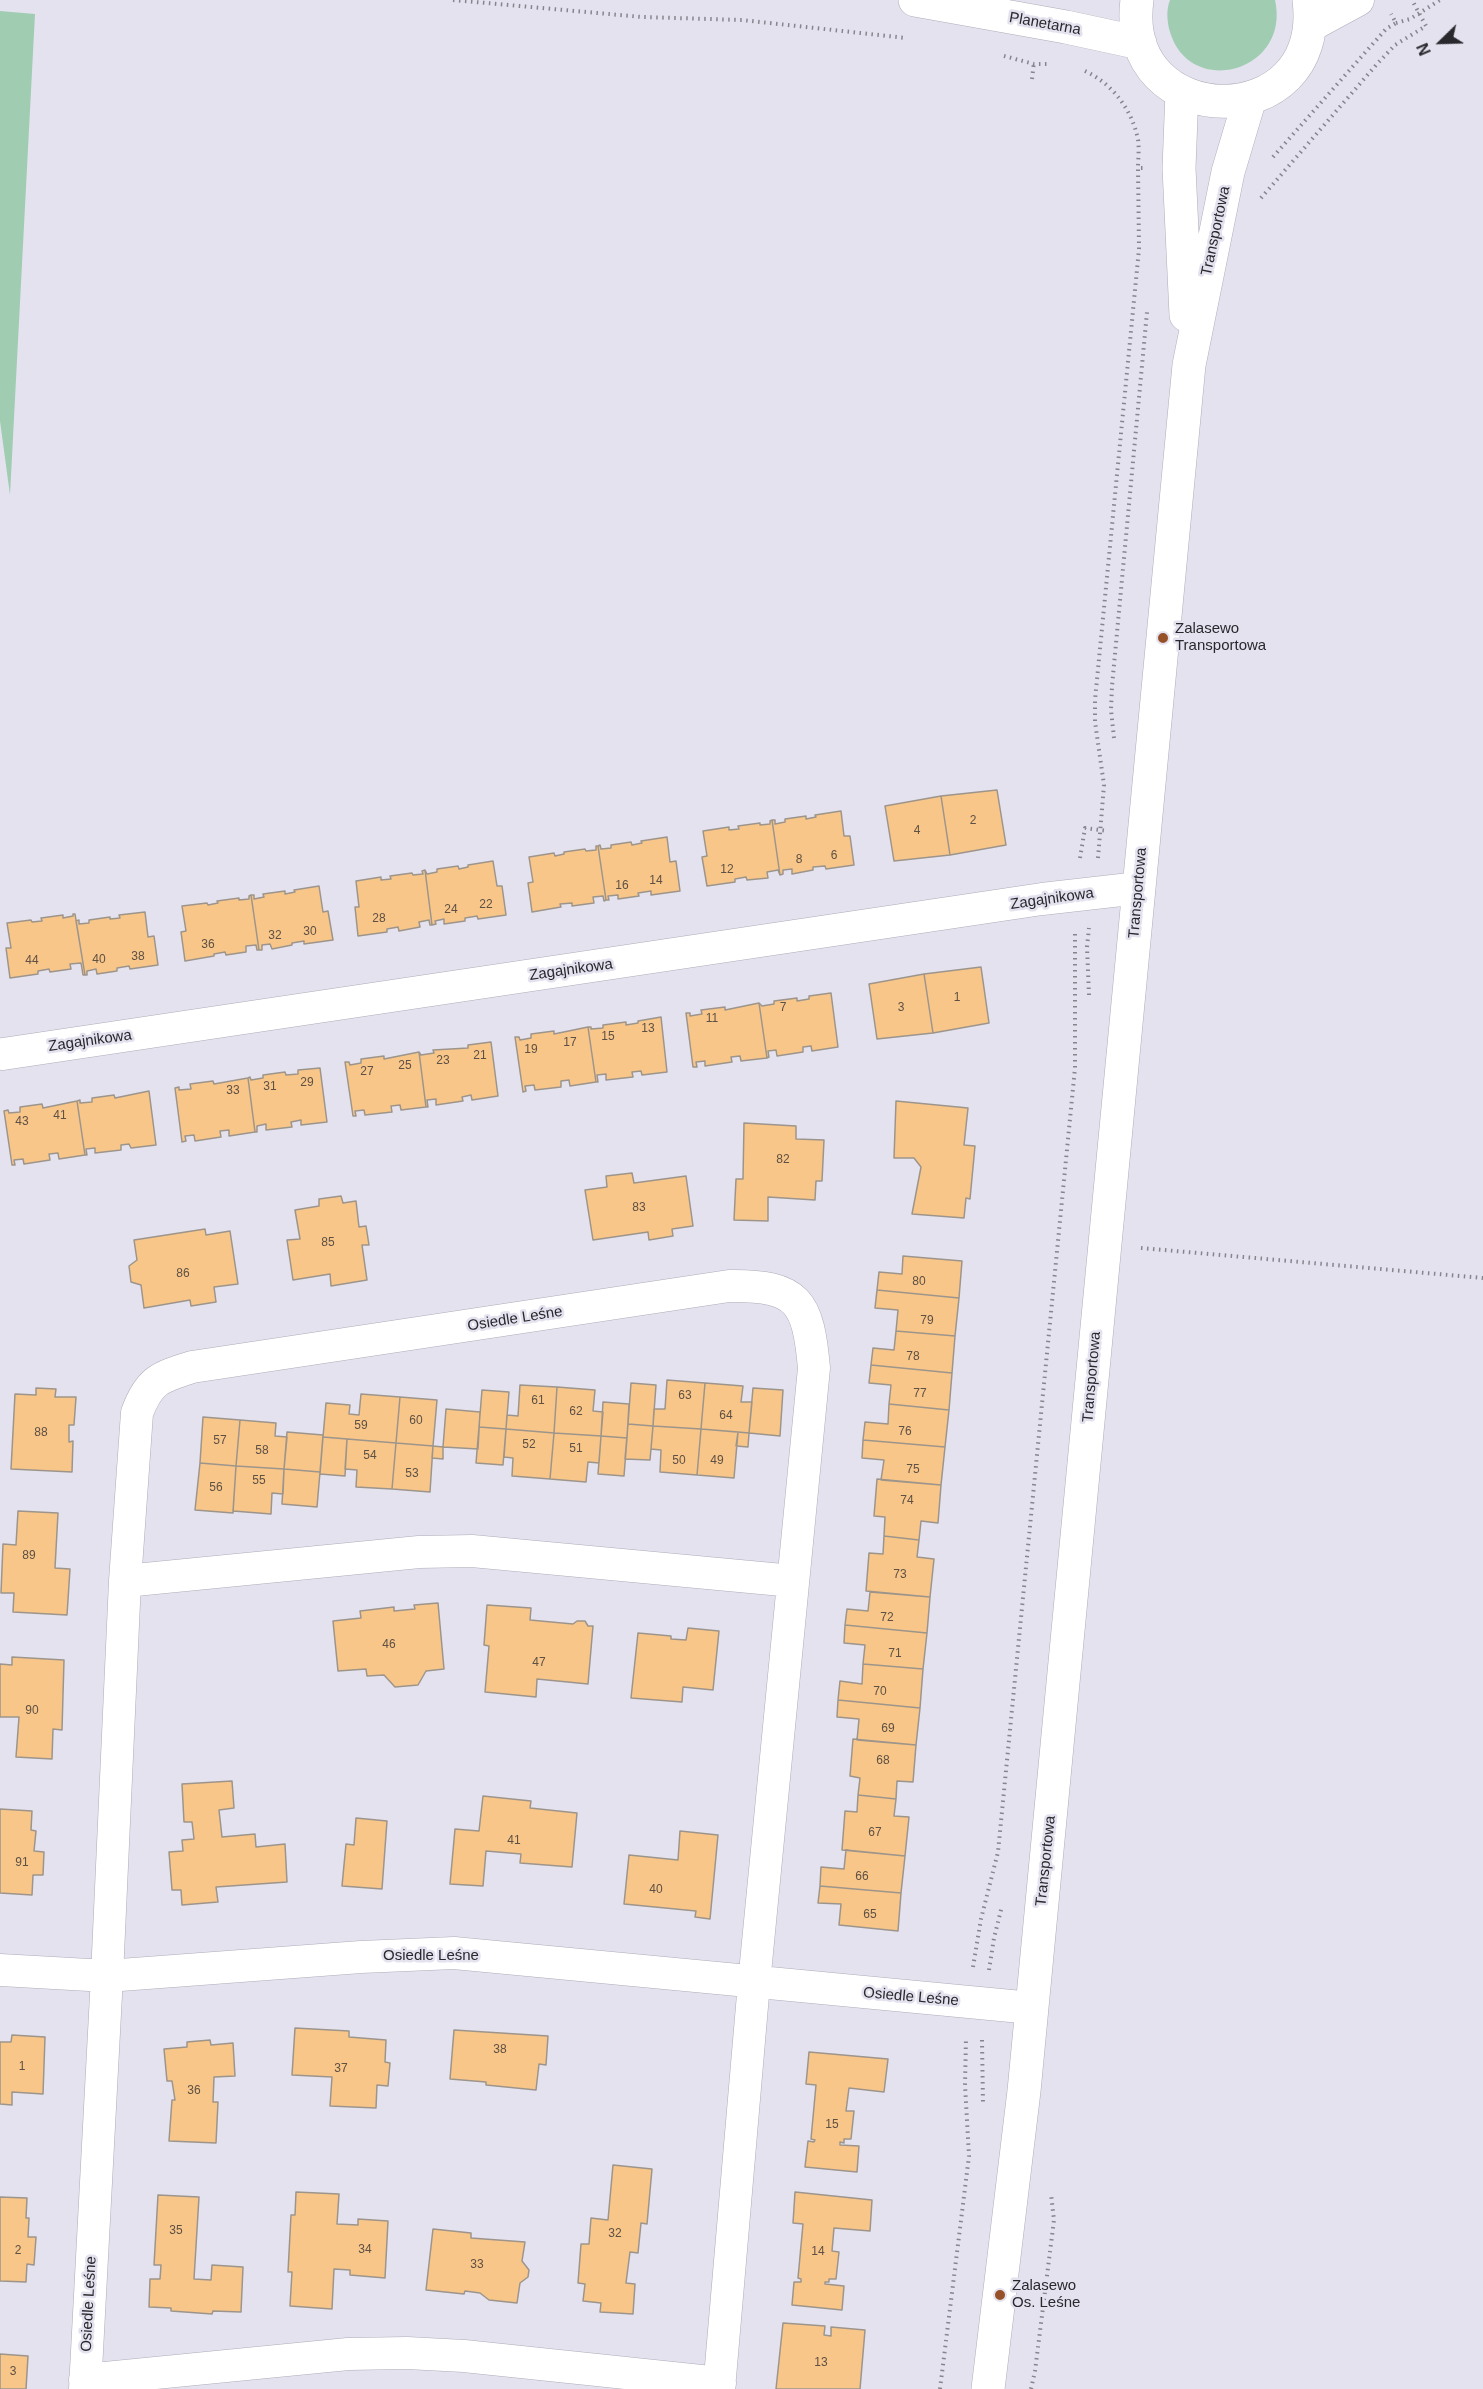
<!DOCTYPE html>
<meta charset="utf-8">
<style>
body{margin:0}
#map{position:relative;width:1483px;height:2389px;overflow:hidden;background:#e4e2ef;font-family:Helvetica,sans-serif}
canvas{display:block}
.north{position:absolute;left:1411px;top:12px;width:60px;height:60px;-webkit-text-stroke:4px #e4e2ef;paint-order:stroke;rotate:247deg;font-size:16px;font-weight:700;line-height:24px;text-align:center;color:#29282d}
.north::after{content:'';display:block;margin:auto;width:21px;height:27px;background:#29282d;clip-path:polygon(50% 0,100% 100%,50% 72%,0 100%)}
</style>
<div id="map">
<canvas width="1483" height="2389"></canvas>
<div class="north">N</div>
</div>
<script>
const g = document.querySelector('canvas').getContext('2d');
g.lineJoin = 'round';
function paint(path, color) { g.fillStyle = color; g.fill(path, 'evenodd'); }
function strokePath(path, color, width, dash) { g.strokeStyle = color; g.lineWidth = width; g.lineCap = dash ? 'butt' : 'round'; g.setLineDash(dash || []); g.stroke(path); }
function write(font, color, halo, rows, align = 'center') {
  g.font = font + ' Helvetica,sans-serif'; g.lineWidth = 5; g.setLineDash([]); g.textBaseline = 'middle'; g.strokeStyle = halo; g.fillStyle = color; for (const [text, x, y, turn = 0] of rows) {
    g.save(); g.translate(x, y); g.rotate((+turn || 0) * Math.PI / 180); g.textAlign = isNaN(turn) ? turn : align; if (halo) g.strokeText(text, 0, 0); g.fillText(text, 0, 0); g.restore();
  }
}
const green = new Path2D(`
 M1170,0H1275C1291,72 1190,99 1170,32C1167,22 1166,10 1170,0Z
 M0,11L35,14L10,495L0,421Z`);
const building = new Path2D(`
 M997,790L1006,845L950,855L941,796Z
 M941,796L950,855L894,861L885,806Z
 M841,811L844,836H850L854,865L826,869L825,866L813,867V870L792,874V869L783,870V874L780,875L772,820H775V824L785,822V819L806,816V819L816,817L815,815Z
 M772,820L780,875L778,870L767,872L768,878L747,880L746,877L735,879V882L707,886L702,857L707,856L703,831L729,827V830L739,829L738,826L760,823V825L770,824V821Z
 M667,837L670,862L676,861L680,891L651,895V891L638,893L639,896L618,899V895L608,896L609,900H606L598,846L600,845L601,849L611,848V845L631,842L632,845L642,843L641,841Z
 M596,846H598L606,900L604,901L603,896L593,897L594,903L572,906V903L560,904L561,907L532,912L528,883L533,882L529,857L554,853L555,856L564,854V852L585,849L586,851L596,850Z
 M493,861L497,886H502L506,915L478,919L477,916L465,918V921L444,924V919L435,921L436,924L432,925L425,870L427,874L437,872V869L458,866L459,869L468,867V865Z
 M425,870L432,925H430L429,920L419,922L420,927L399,931L398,927L387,929V932L358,936L355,907H359L356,881L381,877V880L391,879L390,876L412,873L413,875L423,874L422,871Z
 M319,886L323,912L328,911L333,940L304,944V941L292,943V945L272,949L270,944L262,945V950H259L251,895H254V899L264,897L263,894L285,891V894L295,892L294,890Z
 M251,895L259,950H257L256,945L246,946V952L226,955L225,952L214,954V956L185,961L181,932L186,931L182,906L207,903L208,905L218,903L217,901L239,898V900L249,899V896Z
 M145,912L148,937L154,936L158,965L130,969L129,966L117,968V971L97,974L96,969L87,971V975H85L76,921L79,920V924L89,923V920L110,917V919L120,918L119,915Z
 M73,914H75L85,975H83L81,963L70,964L71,969L50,972L49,969L38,971V974L10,978L6,948H11L7,923L31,920L32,922L42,921L41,918L63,915V918L73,916Z
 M981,967L989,1023L933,1033L924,974Z
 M924,974L933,1033L877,1039L869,984Z
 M831,993L838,1047L812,1051L811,1046L803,1047V1052L777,1056L776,1050L768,1051L769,1057L767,1058L759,1003L762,1006L774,1004V1001L797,998V1001L809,999V996Z
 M759,1003L767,1058L741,1061L740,1056L731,1057L732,1062L705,1066V1061L696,1062L697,1067H693L686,1013H690V1016L702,1014L701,1010L725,1007V1010Z
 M661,1017L667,1072L642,1075L641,1071L632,1072L633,1077L606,1080V1074L597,1075L598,1082H596L588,1027H591V1029L603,1028V1025L626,1022V1025L638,1023V1021Z
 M588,1027L596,1082L570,1086L569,1080L561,1081V1087L535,1090L534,1085L525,1086L526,1091L523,1092L515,1037H519L520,1040L531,1038V1034L554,1031V1034Z
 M491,1042L498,1096L472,1100L471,1095L462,1097L463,1101L436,1105V1099L427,1100L428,1107H426L419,1052L421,1055L434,1053L433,1050L468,1048V1045Z
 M419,1052L426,1107L401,1110L400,1105L391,1106L392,1112L365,1115L364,1110L355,1111L356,1116H353L345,1062H349L350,1065L361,1063V1059L384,1056V1059Z
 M320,1068L327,1122L301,1125V1120L291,1122L292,1127L266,1130V1124L257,1126V1132H255L248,1078L250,1077L251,1080L263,1078V1075L285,1072L286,1075L298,1074V1070Z
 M248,1078L255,1132L229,1136V1130L220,1131L221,1137L195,1141L194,1135L185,1136L186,1141L182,1142L175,1088L179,1087V1090L191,1089L190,1084L213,1081L214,1084Z
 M149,1091L156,1145L131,1148L129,1144L121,1145V1150L95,1153V1148L86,1149L87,1155H85L77,1101L80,1100V1103L92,1102V1098L114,1095L115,1098Z
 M77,1101L85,1155L59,1159L58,1153L49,1154L50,1160L24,1164L23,1159L14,1160L15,1165H12L4,1111L8,1110L9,1113L20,1112V1107L42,1104L43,1108Z
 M896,1101L968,1108L964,1145L975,1146L970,1199L966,1198L964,1218L912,1214L921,1167L914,1158H894Z
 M744,1123L796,1126V1139L824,1140L822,1181H816L815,1200L768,1197V1221L734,1220L736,1179H743Z
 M632,1173L634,1183L686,1176L693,1226L672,1229L673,1236L649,1240L648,1232L593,1240L585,1190L607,1187L606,1176Z
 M341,1196L343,1203L356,1201L359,1227L366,1226L369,1245H362L367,1280L331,1286L330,1274L293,1280L287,1240L300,1239L295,1210L319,1206V1199Z
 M205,1229L206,1235L230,1231L238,1284L214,1287L216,1302L191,1306L190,1300L144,1308L141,1285L131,1282L129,1266L137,1260L134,1240Z
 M903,1256L962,1261L959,1298L877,1290L879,1272L902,1274Z
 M877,1290L959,1298L955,1336L896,1331L898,1310L875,1308Z
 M896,1331L955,1336L952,1373L871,1365L873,1348L894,1350Z
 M871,1365L952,1373L949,1410L889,1404L891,1385L869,1383Z
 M667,1380L705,1383L701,1429L653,1426L654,1409H665Z
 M631,1383L656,1385L653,1426L628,1424Z
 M705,1383L743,1386L741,1402H752L749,1433L701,1429Z
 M520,1385L557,1387L554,1433L506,1429L507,1415L518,1416Z
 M557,1387L595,1390L593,1411L603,1412L601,1436L554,1433Z
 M36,1388L56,1389L55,1397H76L74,1425H69V1442L73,1441L72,1472L11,1469L15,1394L36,1395Z
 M753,1388L783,1390L780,1436L749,1433Z
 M482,1390L509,1392L506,1429L479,1427Z
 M361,1394L400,1397L396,1443L323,1437L326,1403L350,1405L349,1414L359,1415Z
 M400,1397L437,1400L433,1446L396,1443Z
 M603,1402L629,1404L627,1438L601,1436Z
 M889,1404L949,1410L945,1447L863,1440L865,1422L888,1424Z
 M446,1409L480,1412L478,1449L443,1447Z
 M203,1417L240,1420L236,1466L200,1463Z
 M240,1420L276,1423L275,1436L287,1437L284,1469L236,1466Z
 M628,1424L653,1426L650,1460L625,1459Z
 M653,1426L701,1429L697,1475L660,1472L661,1450L651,1449Z
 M479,1427L506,1429L503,1465L476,1463Z
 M506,1429L554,1433L550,1479L512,1476L513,1458L504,1457Z
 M701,1429L738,1432L734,1478L697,1475Z
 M287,1432L323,1435L320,1472L284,1469Z
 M738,1432L749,1433L748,1447L736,1446Z
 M554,1433L601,1436L599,1463L588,1462L586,1482L550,1479Z
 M601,1436L627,1438L624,1476L598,1474Z
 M323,1437L347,1439L345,1476L320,1474Z
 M347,1439L396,1443L392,1489L356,1487L357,1470L345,1469Z
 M863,1440L945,1447L941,1485L881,1480L884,1460L862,1458Z
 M396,1443L433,1446L430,1492L392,1489Z
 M433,1446L443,1447V1459L432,1458Z
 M200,1463L236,1466L233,1513L195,1510Z
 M236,1466L284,1469L283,1494L272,1493L271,1514L233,1511Z
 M284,1469L320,1472L317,1507L282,1504Z
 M877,1479L941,1485L938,1523L921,1521L919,1540L884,1536L885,1517L874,1516Z
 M18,1511L58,1513L55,1568L70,1569L67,1615L13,1612L14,1593H1L3,1544L16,1545Z
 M884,1536L919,1540L917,1557L934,1559L930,1597L866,1591L869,1553L883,1554Z
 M870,1592L930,1597L927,1633L845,1625L847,1609L868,1611Z
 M438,1603L444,1669L426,1671L418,1685L395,1687L384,1675L367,1676L366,1669L338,1671L333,1621L361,1618L360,1611L394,1607V1611L415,1609L414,1605Z
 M487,1605L531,1608L530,1620L573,1624L577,1621H585L588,1626H593L588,1684L537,1679L536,1697L485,1692L489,1646L484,1645Z
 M845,1625L927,1633L923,1669L863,1664L865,1645L844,1643Z
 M688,1628L719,1631L713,1690L683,1687L682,1702L631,1698L638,1633L671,1636V1639L686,1640Z
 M12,1657L64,1660L62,1730L53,1729L52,1759L16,1757L19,1717H0V1664L12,1665Z
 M863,1664L923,1669L920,1708L838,1700L840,1681L862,1684Z
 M838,1700L920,1708L916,1745L857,1740L859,1719L837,1717Z
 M853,1739L916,1745L913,1782L897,1781L896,1799L858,1795L860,1778L850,1776Z
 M232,1781L234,1808L219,1810L222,1837L255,1834L256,1847L285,1844L287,1882L216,1887L218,1902L182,1905L181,1890H172L169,1852L183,1851L182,1840L194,1839L192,1822H184L182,1784Z
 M858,1795L896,1799L894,1816L909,1817L905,1856L842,1850L845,1811L857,1812Z
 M483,1796L531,1801L530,1808L577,1813L572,1867L520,1863L521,1854L486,1851L483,1886L450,1884L455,1829L479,1831Z
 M0,1809L32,1811L31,1830L36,1831L34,1851L44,1852L43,1875H33L32,1895L0,1893Z
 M356,1818L387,1821L382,1889L342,1886L346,1844L354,1845Z
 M680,1831L718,1835L710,1919L695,1917L696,1911L624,1904L629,1855L678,1860Z
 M846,1850L905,1856L901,1893L820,1886L821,1867L844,1869Z
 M820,1886L901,1893L898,1931L839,1925L841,1904L818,1903Z
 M295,2028L349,2031V2037L386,2040L385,2062L390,2063L388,2086L377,2085L376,2108L330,2106L332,2077L292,2075Z
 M454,2030L548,2036L546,2065L539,2064L536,2090L486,2085V2082L450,2079Z
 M12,2035L45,2037L43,2094L12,2092V2105L0,2104V2042H11Z
 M210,2040L211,2045L233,2043L235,2076L214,2077L213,2102H218L216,2143L169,2141L172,2100H175L172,2081H167L164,2049L187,2047V2042Z
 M809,2052L888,2059L884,2092L849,2088L846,2111H854L851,2139H844V2143L840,2142V2145L859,2146L857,2172L805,2167L808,2141L814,2142L815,2140L811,2139L816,2085L806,2084Z
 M613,2165L652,2169L647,2224L641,2223L638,2253L630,2252L626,2283L635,2284L633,2314L600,2312L601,2303L583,2301L585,2284L578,2283L581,2244H589L591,2218L608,2220Z
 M296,2192L339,2194L337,2224L358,2225V2219L388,2221L385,2278L350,2275V2270L334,2269L332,2309L290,2306L292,2272H288L291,2215H295Z
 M795,2192L872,2200L870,2231L834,2228L832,2251L839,2252L836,2279H829V2282H825V2284L844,2286L842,2310L792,2305L794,2282H801V2279L798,2278L803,2224L793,2223Z
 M158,2195L199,2197L194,2279L211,2280L212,2265L243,2267L241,2312L213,2311L212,2314L171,2311V2308L149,2307L150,2279H160L161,2265H154Z
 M0,2197L27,2198L26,2218H29L28,2237H36L34,2265L27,2264L26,2282L0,2281Z
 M433,2229L471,2233V2238L525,2242L522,2261L529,2270L528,2277L520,2283L517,2303L489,2300L480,2293L465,2291L464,2294L426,2290Z
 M783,2323L825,2326L824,2335L831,2336V2327L865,2330L860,2389H776Z
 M0,2354L28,2356L26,2389H0Z`);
const path = new Path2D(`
 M453,0L642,17L742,20L906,38
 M1396,23L1410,19L1440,0
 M1004,56L1034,64H1050
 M1085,71C1111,83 1130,107 1137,135C1140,145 1138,158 1138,168
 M1032,79L1034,62
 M1273,157L1386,29L1396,23L1391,14
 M1261,198L1377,64L1395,45L1426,26L1412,0
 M1114,738L1111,710L1112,686L1147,312
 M1080,858L1085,828L1108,831
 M1098,858L1104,785L1095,722V700L1139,249L1138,168H1143
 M1089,995L1087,947L1089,928
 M1141,1248L1483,1278
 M973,1967L981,1919L998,1852L1075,1068V931
 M989,1970L994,1938L1002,1906
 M982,2040L983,2104
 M940,2389L969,2156L965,2085L966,2037
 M1031,2389L1035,2371L1054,2220L1051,2194`);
const street = new Path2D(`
 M1310,26L1358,0
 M3,1054L1042,899L1139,888
 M125,1581L419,1552L472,1551L793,1581
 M0,1970L107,1976L361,1957L454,1953L1032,2008
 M85,2380L348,2354L407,2353L464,2356L720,2383
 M85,2389L107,1976L125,1581L137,1413C149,1380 160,1377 192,1367L729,1286C799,1285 808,1302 814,1368L754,1983L719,2389`);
const secondary = new Path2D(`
 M915,0L1066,27L1140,43
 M1137,0C1119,133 1326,137 1309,0
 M1182,92L1179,168L1186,315
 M988,2389L1024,2091L1189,365L1228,172L1250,98`);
const markers = [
 [1163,638,6,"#975128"],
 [1000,2295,6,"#975128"]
];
const numberNames = [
 ["2",973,821],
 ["4",917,831],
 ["6",834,856],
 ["8",799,860],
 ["12",727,870],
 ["14",656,881],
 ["16",622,886],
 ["22",486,905],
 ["24",451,910],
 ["28",379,919],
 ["30",310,932],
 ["32",275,936],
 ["36",208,945],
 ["38",138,957],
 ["40",99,960],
 ["44",32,961],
 ["1",957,998],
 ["7",783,1008],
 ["3",901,1008],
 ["11",712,1019],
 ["13",648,1029],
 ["15",608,1037],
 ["17",570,1043],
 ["19",531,1050],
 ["21",480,1056],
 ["23",443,1061],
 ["25",405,1066],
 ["27",367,1072],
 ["29",307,1083],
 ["31",270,1087],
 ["33",233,1091],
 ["41",60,1116],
 ["43",22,1122],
 ["82",783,1160],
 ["83",639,1208],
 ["85",328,1243],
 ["86",183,1274],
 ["80",919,1282],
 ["79",927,1321],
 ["78",913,1357],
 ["77",920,1394],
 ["63",685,1396],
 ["61",538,1401],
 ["62",576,1412],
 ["64",726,1416],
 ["60",416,1421],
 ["59",361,1426],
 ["76",905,1432],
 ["88",41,1433],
 ["57",220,1441],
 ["52",529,1445],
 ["51",576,1449],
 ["58",262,1451],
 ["54",370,1456],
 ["50",679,1461],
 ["49",717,1461],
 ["75",913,1470],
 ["53",412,1474],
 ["55",259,1481],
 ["56",216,1488],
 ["74",907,1501],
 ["89",29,1556],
 ["73",900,1575],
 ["72",887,1618],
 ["46",389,1645],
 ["71",895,1654],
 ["47",539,1663],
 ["70",880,1692],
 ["90",32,1711],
 ["69",888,1729],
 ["68",883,1761],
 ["67",875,1833],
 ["41",514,1841],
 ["91",22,1863],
 ["66",862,1877],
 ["40",656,1890],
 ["65",870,1915],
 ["38",500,2050],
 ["1",22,2067],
 ["37",341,2069],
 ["36",194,2091],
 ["15",832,2125],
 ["35",176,2231],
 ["32",615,2234],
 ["34",365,2250],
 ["2",18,2251],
 ["14",818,2252],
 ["33",477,2265],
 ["13",821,2363],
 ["3",13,2372]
];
const streetNames = [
 ["Planetarna",1045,24,10],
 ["Transportowa",1216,231,-78],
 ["Transportowa",1138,893,-85],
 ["Zagajnikowa",1052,899,-8],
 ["Zagajnikowa",571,970,-8],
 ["Zagajnikowa",90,1041,-8],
 ["Osiedle Leśne",515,1319,-9],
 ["Transportowa",1092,1377,-85],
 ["Transportowa",1046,1861,-84],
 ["Osiedle Leśne",431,1956],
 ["Osiedle Leśne",911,1997,5],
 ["Osiedle Leśne",89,2304,-87]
];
const poiNames = [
 ["Zalasewo",1175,629],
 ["Transportowa",1175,646],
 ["Zalasewo",1012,2286],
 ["Os. Leśne",1012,2303]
];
paint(green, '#a0cdb2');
paint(building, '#f9c689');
strokePath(building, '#9d958b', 1.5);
strokePath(street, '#aeacb8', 33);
strokePath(secondary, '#aeacb8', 34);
strokePath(path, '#86858e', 4, [1.5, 4.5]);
strokePath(street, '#fff', 32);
strokePath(secondary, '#fff', 33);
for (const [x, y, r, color] of markers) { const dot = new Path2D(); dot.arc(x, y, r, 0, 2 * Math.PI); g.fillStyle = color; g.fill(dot); strokePath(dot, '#e4e2ef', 2); }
write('12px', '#5d5044', null, numberNames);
write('15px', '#29282d', '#e4e2ef', streetNames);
write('15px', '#29282d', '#e4e2ef', poiNames, 'left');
</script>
